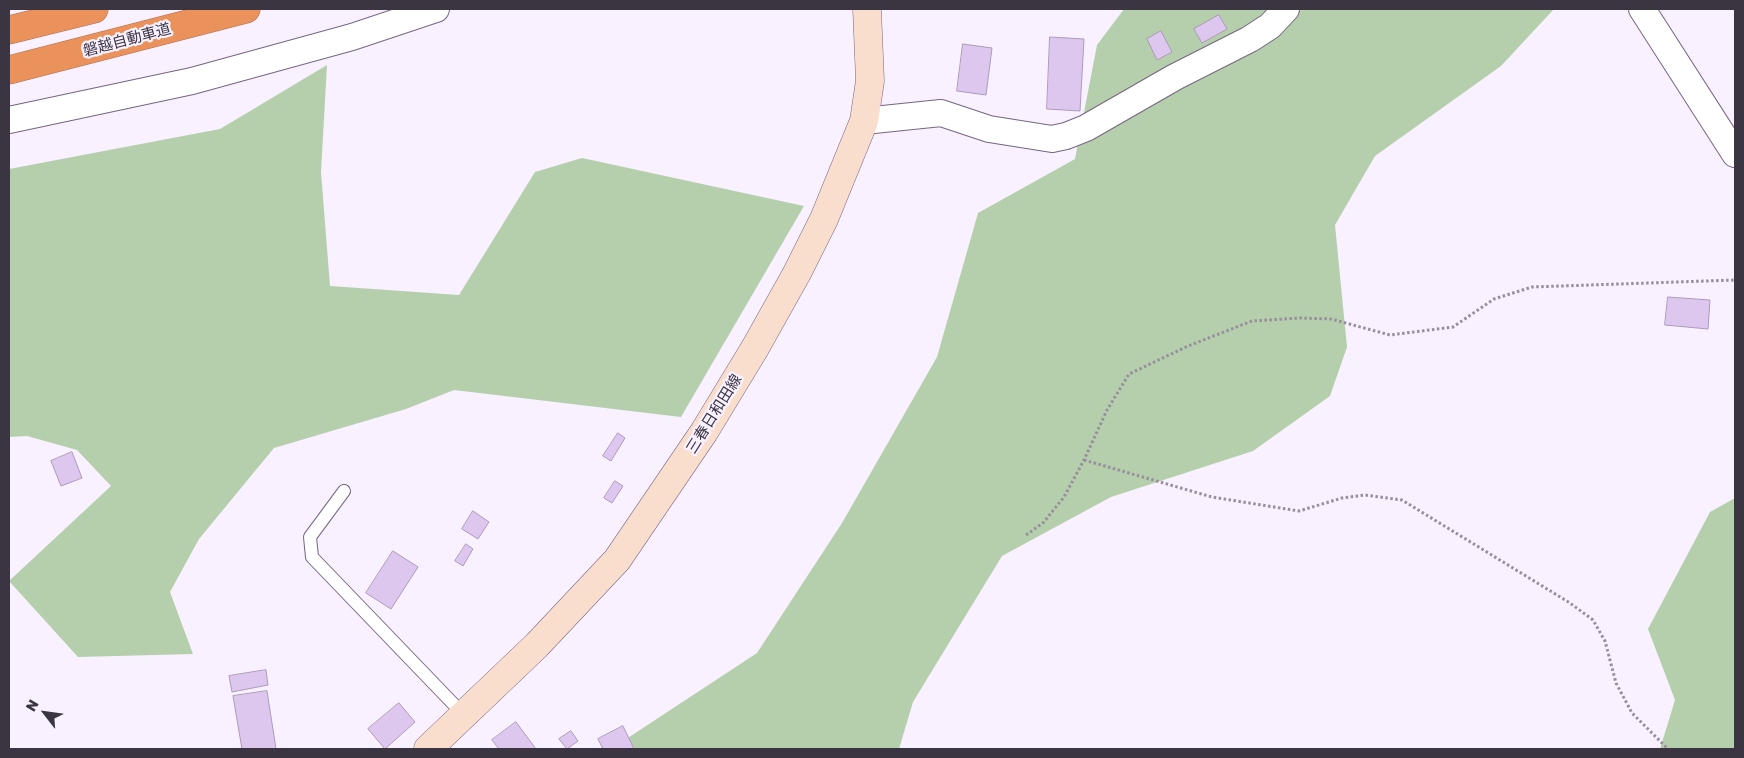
<!DOCTYPE html>
<meta charset="utf-8">
<style>
body{margin:0}
#map{position:relative;width:1744px;height:758px;overflow:hidden;background:#f9f1ff;font-family:"Golos Text",sans-serif}
canvas{display:block}
.frame{position:absolute;inset:0;border:10px solid #3b3441;pointer-events:none}
.north{position:absolute;left:20px;top:688px;width:50px;height:50px;-webkit-text-stroke:4px #f9f1ff;paint-order:stroke;rotate:300deg;font-size:14px;font-weight:700;line-height:20px;text-align:center;color:#3b3441}
.north::after{content:'';display:block;margin:auto;width:18px;height:22px;background:#3b3441;clip-path:polygon(50% 0,100% 100%,50% 72%,0 100%)}
</style>
<div id="map">
<canvas width="1744" height="758"></canvas>
<div class="frame"></div>
<div class="north">N</div>
</div>
<script>
const g = document.querySelector('canvas').getContext('2d');
g.lineJoin = 'round';
function paint(path, color) { g.fillStyle = color; g.fill(path, 'evenodd'); }
function strokePath(path, color, width, dash) { g.strokeStyle = color; g.lineWidth = width; g.lineCap = dash ? 'butt' : 'round'; g.setLineDash(dash || []); g.stroke(path); }
function write(font, color, halo, rows, align = 'center') {
  g.font = font + ' "Golos Text","Noto Sans JP",sans-serif'; g.lineWidth = 4.5; g.setLineDash([]); g.textBaseline = 'middle'; g.strokeStyle = halo; g.fillStyle = color; for (const [text, x, y, turn = 0] of rows) {
    g.save(); g.translate(x, y); g.rotate((+turn || 0) * Math.PI / 180); g.textAlign = isNaN(turn) ? turn : align; if (halo) g.strokeText(text, 0, 0); g.fillText(text, 0, 0); g.restore();
  }
}
const green = new Path2D(`
 M1124,9H1554L1501,66L1375,156L1335,225L1347,347L1330,396L1253,451L1111,497L1002,556L913,702L899,749H611L757,653L842,523L937,357L978,213L1075,159L1097,45Z
 M327,65L321,172L330,286L459,295L535,172L582,158L804,206L681,417L454,390L406,409L274,448L199,539L170,592L193,654L78,657L9,581L111,486L77,450L27,436L9,437V169L220,129Z
 M1735,498V749H1660L1675,700L1648,629L1710,512Z`);
const building = new Path2D(`
 M1219,15L1227,29L1202,43L1194,29Z
 M1161,31L1172,52L1157,60L1147,39Z
 M1050,37L1084,39L1080,111L1047,109Z
 M963,44L992,48L986,95L957,91Z
 M1668,297L1710,300L1708,329L1665,325Z
 M618,433L625,438L611,461L603,456Z
 M72,452L82,478L61,486L51,461Z
 M615,481L623,486L612,503L604,498Z
 M473,511L489,522L478,539L462,529Z
 M466,544L473,549L463,566L455,561Z
 M393,551L418,567L391,609L366,593Z
 M266,670L268,685L232,692L229,676Z
 M267,691L276,749H242L233,696Z
 M399,703L415,722L385,749L368,729Z
 M516,722L536,749H499L492,740Z
 M623,726L634,749H603L598,739Z
 M571,731L578,741L567,749L559,739Z`);
const path = new Path2D(`
 M1084,460L1212,497L1299,511L1342,498L1365,495L1402,500L1570,603L1593,620L1605,641L1616,683L1632,713L1668,749
 M1026,535L1043,523L1064,497L1084,460L1107,410L1129,374L1188,346L1252,321L1300,318L1331,319L1390,335L1453,327L1494,299L1532,287L1735,280`);
const lane = new Path2D(`
 M344,491L310,537L312,557L464,715`);
const street = new Path2D(`
 M1642,9L1735,154
 M9,120L192,81L352,37L436,9
 M864,121L941,113L989,129L1052,139L1066,136L1086,128L1175,77L1250,39L1270,26L1286,9`);
const secondary = new Path2D(`
 M428,749L537,645L617,560L704,432L755,348L797,273L824,219L864,121L870,81L867,9`);
const highway = new Path2D(`
 M9,30L94,9
 M9,70L246,9`);
const streetNames = [
 ["磐越自動車道",127,40,-15],
 ["三春日和田線",714,414,-58]
];
paint(green, '#b5cfac');
paint(building, '#dec7ef');
strokePath(building, '#ac9aba', 1);
strokePath(lane, '#766583', 14);
strokePath(street, '#766583', 28);
strokePath(secondary, '#766583', 29);
strokePath(highway, '#ad7052', 29);
strokePath(path, '#978f9d', 3, [2.5, 2.5]);
strokePath(lane, '#fff', 12);
strokePath(street, '#fff', 26);
strokePath(secondary, '#f9dece', 28);
strokePath(highway, '#eb915b', 28);
write('15px', '#3b3441', '#f9f1ff', streetNames);
</script>
